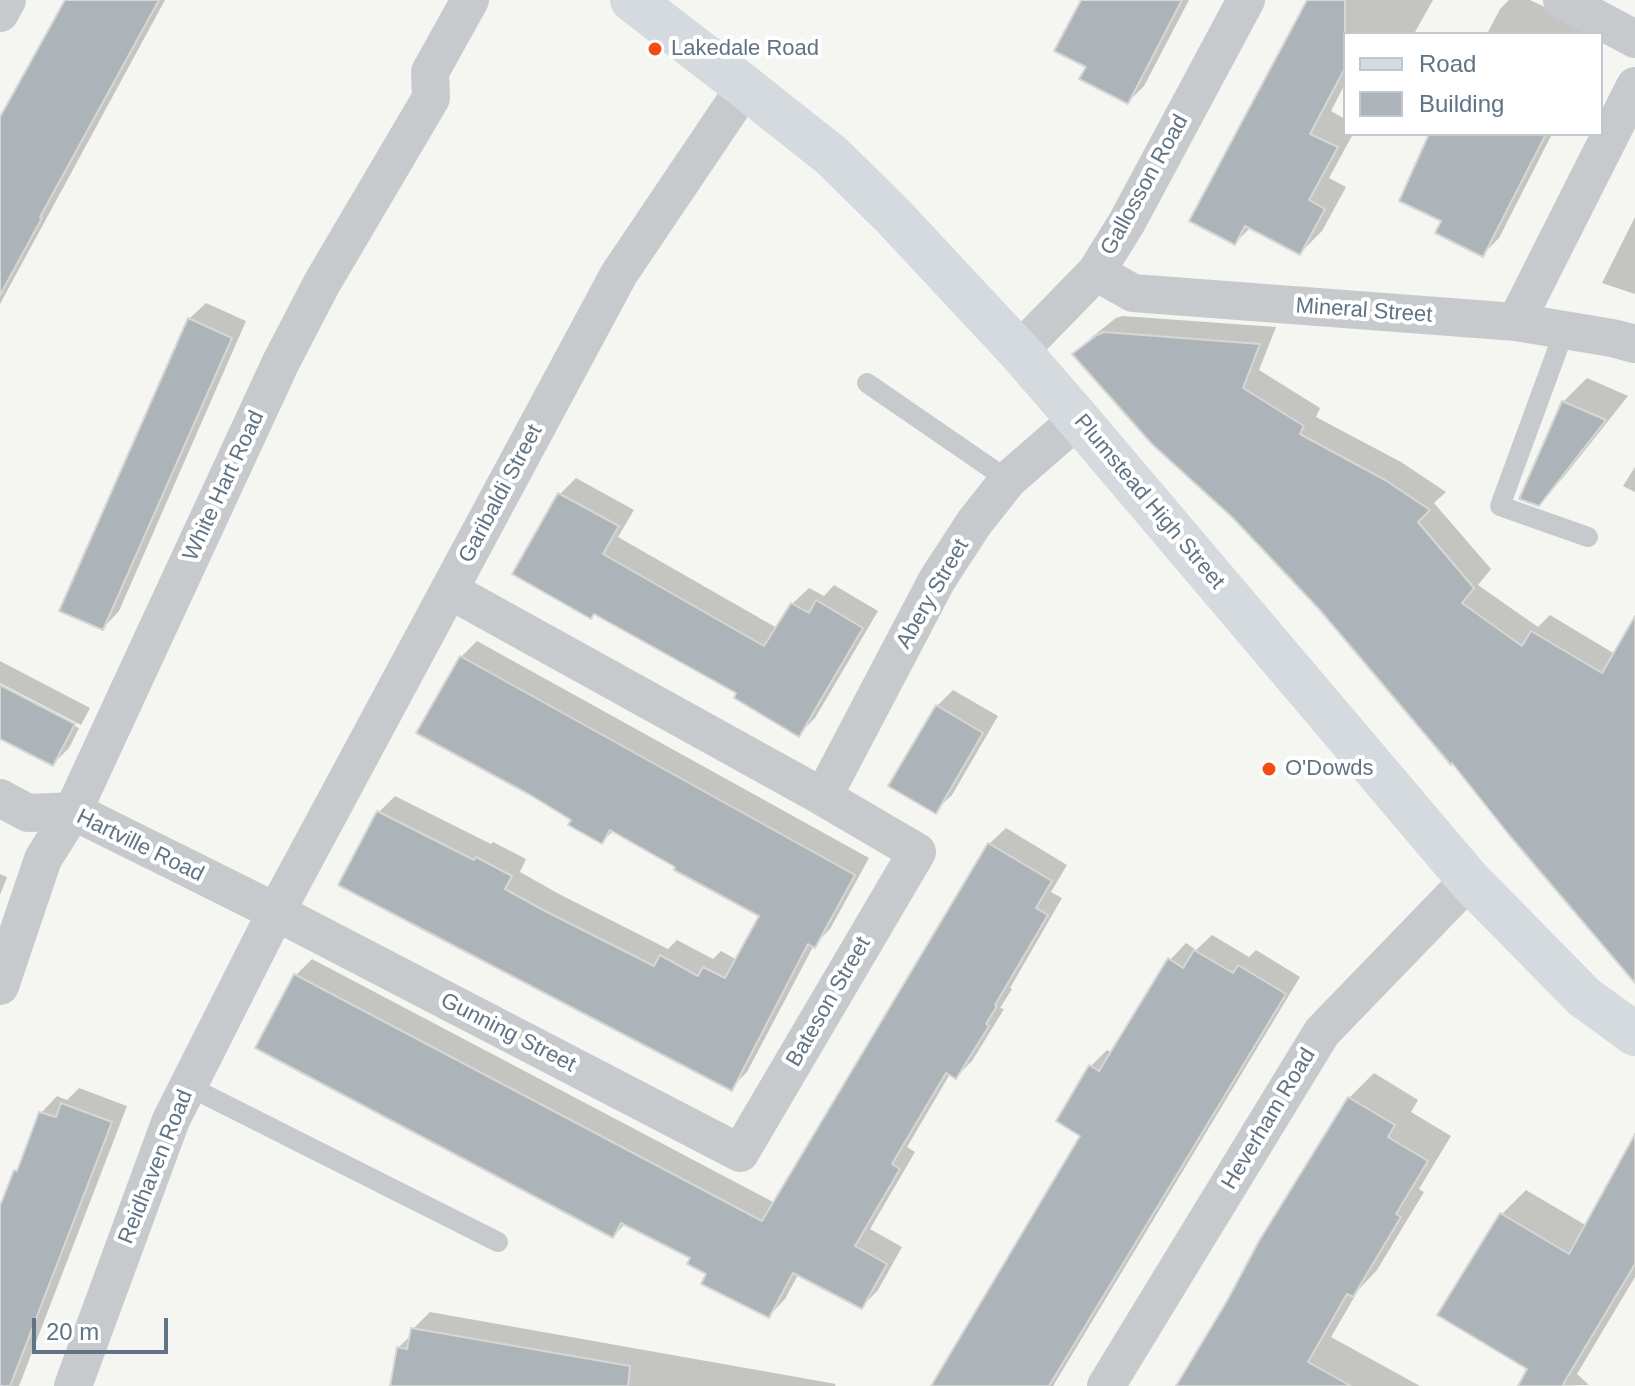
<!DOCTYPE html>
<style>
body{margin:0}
#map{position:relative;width:1635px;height:1386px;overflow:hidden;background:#f5f6f1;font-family:Helvetica,sans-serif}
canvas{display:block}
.legend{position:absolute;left:1343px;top:32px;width:260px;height:104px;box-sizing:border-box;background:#fff;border:2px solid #c0c7ce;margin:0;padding:10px 14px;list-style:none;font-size:24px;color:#617485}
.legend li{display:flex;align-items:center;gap:16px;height:40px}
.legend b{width:40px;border:2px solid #c0c7ce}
.scale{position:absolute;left:32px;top:1318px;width:136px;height:36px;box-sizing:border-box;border:4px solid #617485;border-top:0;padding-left:10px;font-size:24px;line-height:28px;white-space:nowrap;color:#617485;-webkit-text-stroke:6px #fff;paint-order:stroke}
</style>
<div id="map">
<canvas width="1635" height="1386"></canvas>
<ul class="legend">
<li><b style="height:10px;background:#d5dadf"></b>Road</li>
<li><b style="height:22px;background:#acb4ba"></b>Building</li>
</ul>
<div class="scale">20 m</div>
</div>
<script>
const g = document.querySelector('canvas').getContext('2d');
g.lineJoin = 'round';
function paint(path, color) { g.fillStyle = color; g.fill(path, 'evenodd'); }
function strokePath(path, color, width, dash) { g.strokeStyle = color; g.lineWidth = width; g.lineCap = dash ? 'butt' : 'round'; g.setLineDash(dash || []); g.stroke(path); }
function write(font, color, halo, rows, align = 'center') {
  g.font = font + ' Helvetica,sans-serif'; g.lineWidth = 8; g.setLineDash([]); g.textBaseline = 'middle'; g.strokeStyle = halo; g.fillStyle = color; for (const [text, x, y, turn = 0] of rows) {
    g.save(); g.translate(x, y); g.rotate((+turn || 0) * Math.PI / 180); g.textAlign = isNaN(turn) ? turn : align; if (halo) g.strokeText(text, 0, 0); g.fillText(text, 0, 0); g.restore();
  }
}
const shadow = new Path2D(`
 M67,0H165L0,304V122Z
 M1083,0H1189L1144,86L1128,102L1088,66Z
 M1314,0H1433L1414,34H1345V84L1331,111L1345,119V134H1353L1329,178L1346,187L1322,231L1300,253L1251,227L1235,243Z
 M1509,0H1530L1603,35L1487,34L1500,9Z
 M1436,134H1552L1499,238L1483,254L1444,221Z
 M1635,217V294L1602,283Z
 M206,303L246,321L119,611L103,628L189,319Z
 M1123,316L1276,327L1259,370L1320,408L1316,417L1401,462L1446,492L1434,503L1491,569L1478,585L1538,627L1550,615L1615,654L1635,620V972L1321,608L1075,355L1092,337L1116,318Z
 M1587,378L1628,396L1562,479L1538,504L1563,402Z
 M1635,467V492L1623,486Z
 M576,478L634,510L618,537L777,628L792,604L809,588L824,596L834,585L878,611L815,718L799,734L739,693L596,612L514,574L560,494Z
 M477,641L869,858L830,929L814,945L747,1072L731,1088L379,812L395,796L491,844L493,842L526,859L520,872L559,894L668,949L677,940L713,959L721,951L737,960L761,915L614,830L602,842L574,819L461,657Z
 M0,661L90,708L81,725L0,683Z
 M0,688L79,728L69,748L53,764L0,737Z
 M953,690L998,716L952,795L935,811L937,706Z
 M1006,828L1067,865L1051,892L1062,898L1010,988L1012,989L1000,1008L1004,1009L972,1061L956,1077L950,1074L907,1147L915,1152L870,1229L902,1247L878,1290L862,1307L799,1273L785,1299L769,1316L692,1257L626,1223L613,1236L295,976L312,959L775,1203L989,844Z
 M0,874L7,877L0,895Z
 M1212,935L1249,957L1256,950L1300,977L1053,1386H935L1083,1135L1091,1066L1107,1050L1112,1053L1170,960L1186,943L1196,950Z
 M1374,1073L1418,1100L1411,1112L1451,1136L1419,1189L1424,1192L1377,1270L1359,1289L1331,1337L1420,1386H1177L1349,1098Z
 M79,1088L127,1106L19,1386H0V1212L16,1171L21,1166L41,1113L57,1096L67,1100Z
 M1635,1152V1277L1577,1374L1589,1385L1521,1386L1530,1368L1502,1214L1526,1190L1587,1226Z
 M430,1312L836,1384L835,1386H392L398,1348L412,1334L413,1329Z`);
const building = new Path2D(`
 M65,0H159L40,217L42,218L0,295V117Z
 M1081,0H1182L1128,104L1079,79L1086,67L1054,51Z
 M1307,0H1345V68L1310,134L1338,147L1309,200L1325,209L1300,255L1245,226L1235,245L1189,221Z
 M1429,134H1546L1483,257L1435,233L1441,221L1399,201Z
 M188,318L232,338L103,630L59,611Z
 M1104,332L1260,344L1243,388L1304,426L1300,434L1385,480L1430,510L1418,522L1474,588L1462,603L1522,646L1531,631L1602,673L1635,616V983L1510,836L1452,763L1451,765L1319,609L1233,518L1152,444L1072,354L1097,335Z
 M1562,401L1606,420L1539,506L1519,499Z
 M558,493L619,526L603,554L764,646L791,603L809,613L816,600L863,628L799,737L734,698L736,693L594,614L591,619L512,574Z
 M460,656L855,875L815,948L808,944L732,1091L338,885L377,811L474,860L476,857L512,876L505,889L543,910L654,966L660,955L698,976L703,967L725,978L759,916L674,870L675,867L610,830L602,844L568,825L571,820L532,796L416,733Z
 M0,685L75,724L53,766L0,739Z
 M936,705L983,733L936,814L888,786Z
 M988,843L1052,881L1036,908L1048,915L995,1005L997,1006L986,1024L989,1026L956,1079L946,1073L892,1164L900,1169L855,1246L887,1264L862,1309L793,1273L769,1318L701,1284L706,1274L687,1264L690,1258L621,1223L613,1238L255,1048L294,974L762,1221Z
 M1194,950L1233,973L1238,965L1286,994L1236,1077L1049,1386H931L1080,1136L1056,1121L1089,1065L1099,1071L1168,958L1183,968Z
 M1348,1097L1395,1125L1388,1137L1428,1161L1396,1214L1401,1217L1353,1297L1347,1294L1308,1362L1351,1386H1176L1227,1301L1259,1241Z
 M61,1103L112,1122L10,1386H0V1206L14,1170L17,1171L39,1112L56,1117Z
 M1635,1134V1264L1562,1386H1518L1527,1369L1437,1315L1500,1213L1569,1254Z
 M411,1328L630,1366L628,1386H390L397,1347L407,1349Z`);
const service = new Path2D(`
 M1565,329L1500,506L1588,537
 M867,383L1008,480
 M188,1086L498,1242`);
const minor = new Path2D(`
 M1562,0L1635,39
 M0,13L7,0
 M1096,272L1133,293L1516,322L1612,338L1635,344
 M1516,322L1635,86
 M1019,351L1096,272L1127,222L1246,0
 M823,797L937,580L974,523L1008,480L1078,419
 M0,798L28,813L73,811L276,912L740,1153L917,852L823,797L449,590
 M0,986L43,859L73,811L281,362L322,283L431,98L430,72L470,0
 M73,1386L171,1120L276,912L619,274L745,87
 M1106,1386L1322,1032L1469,880`);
const primary = new Path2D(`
 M632,0L745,87L832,156L893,216L1019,351L1078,419L1469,880L1584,997L1635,1034`);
const markers = [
 [655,49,8,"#f44d13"],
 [1269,769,8,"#f44d13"]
];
const poiNames = [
 ["Lakedale Road",671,49],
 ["O'Dowds",1285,769]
];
const streetNames = [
 ["Gallosson Road",1145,185,-61],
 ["Mineral Street",1364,311,4],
 ["White Hart Road",224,486,-65],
 ["Garibaldi Street",501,494,-62],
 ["Plumstead High Street",1149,502,50],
 ["Abery Street",933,594,-60],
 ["Hartville Road",140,846,26],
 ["Bateson Street",829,1002,-60],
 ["Gunning Street",508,1033,27],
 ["Heverham Road",1269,1119,-59],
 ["Reidhaven Road",156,1167,-68]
];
paint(shadow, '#0003');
paint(building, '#acb4ba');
strokePath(building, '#d6d7d4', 2);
strokePath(service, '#c7cacd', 20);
strokePath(minor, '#c7cacd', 38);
strokePath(primary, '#d5dadf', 44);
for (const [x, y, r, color] of markers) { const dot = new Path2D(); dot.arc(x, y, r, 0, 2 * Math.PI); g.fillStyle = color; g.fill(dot); strokePath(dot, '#fff', 3); }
write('22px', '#617485', '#fff', poiNames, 'left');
write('22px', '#617485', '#fff', streetNames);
</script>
